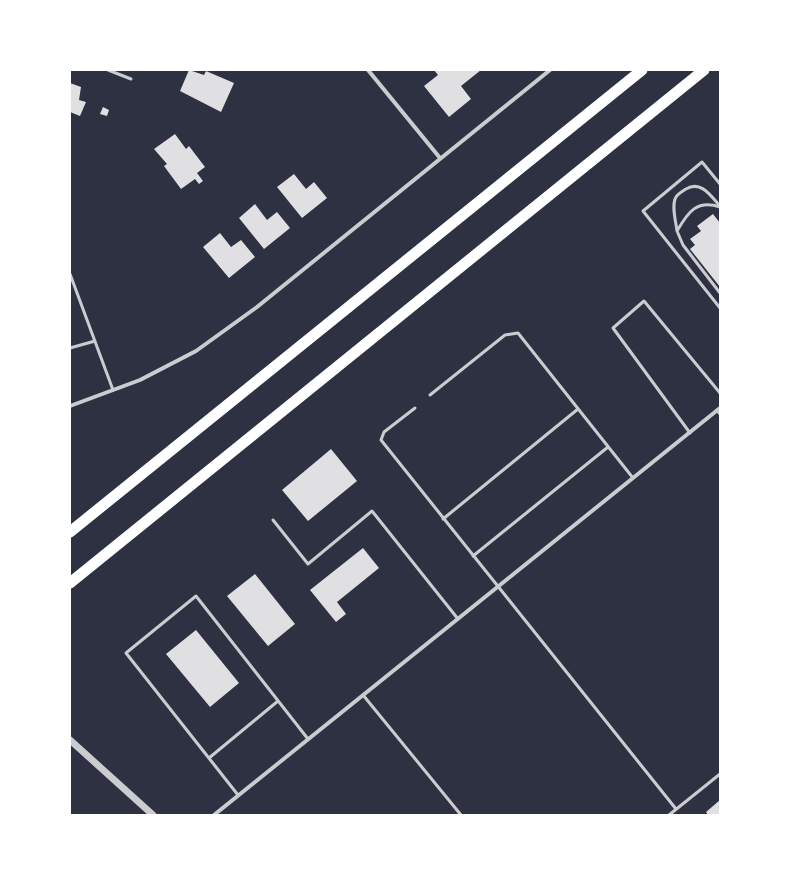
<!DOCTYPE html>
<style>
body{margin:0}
#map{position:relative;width:790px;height:885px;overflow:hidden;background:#2d3142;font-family:"Sofia Sans Condensed",sans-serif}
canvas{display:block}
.frame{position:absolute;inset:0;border:71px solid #fff;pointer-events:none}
</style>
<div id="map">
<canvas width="790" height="885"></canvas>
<div class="frame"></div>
</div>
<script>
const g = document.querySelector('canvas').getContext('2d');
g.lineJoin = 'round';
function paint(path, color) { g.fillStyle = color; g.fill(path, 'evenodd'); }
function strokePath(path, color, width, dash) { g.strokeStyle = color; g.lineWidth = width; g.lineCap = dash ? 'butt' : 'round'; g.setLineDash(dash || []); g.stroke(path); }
const building = new Path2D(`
 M189,70L204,75L206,71L234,83L221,112L180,91Z
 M434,70H481L461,86L471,99L449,117L424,86L438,75Z
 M70,83L81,87L79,100L86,102L80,116L70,112Z
 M103,107L109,110L107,116L100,114Z
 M175,134L186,149L189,146L205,167L197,173L203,181L199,184L195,179L181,189L164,166L167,164L154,149Z
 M294,174L306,189L314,182L327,198L302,218L277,187Z
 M255,204L267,220L277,212L290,228L264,249L239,218Z
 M713,214L720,223V287L690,249L695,245L690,239L701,231L697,226Z
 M220,233L231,247L241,240L255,257L229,278L203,247Z
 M331,449L357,481L308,521L282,490Z
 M363,548L379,568L337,602L346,614L336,622L310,590Z
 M255,574L295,624L268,646L227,596Z
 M196,630L239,683L210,707L166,654Z
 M720,800V815H708L706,812Z`);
const service = new Path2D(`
 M108,70L131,79
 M720,184L702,162L643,211L720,308
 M720,207C697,199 688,212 677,231L683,245L720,293
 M677,231C676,222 671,205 676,197C678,194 683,191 686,189C701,180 711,196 720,206
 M70,274L113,390
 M70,348L95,341
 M430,395L505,335L518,333L633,478
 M415,408L384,432L381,440L676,809
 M717,410L720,414
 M690,433L613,328L644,301L720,393
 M443,519L578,409
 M273,520L308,564L372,511L458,619
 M473,556L608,447
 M363,695L461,815
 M209,758L278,701
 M238,795L126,653L196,596L308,739
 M669,815L720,774`);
const minor = new Path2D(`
 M368,70L440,158
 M70,406L140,380L196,351L257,307L550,70
 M214,815L720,408`);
const tertiary = new Path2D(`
 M70,740L153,815`);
const trunk = new Path2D(`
 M70,532L642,70
 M70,583L704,70`);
paint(building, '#e0e0e3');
strokePath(service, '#caccd0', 3);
strokePath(minor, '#caccd0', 4);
strokePath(tertiary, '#caccd0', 7);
strokePath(trunk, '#fff', 11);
</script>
